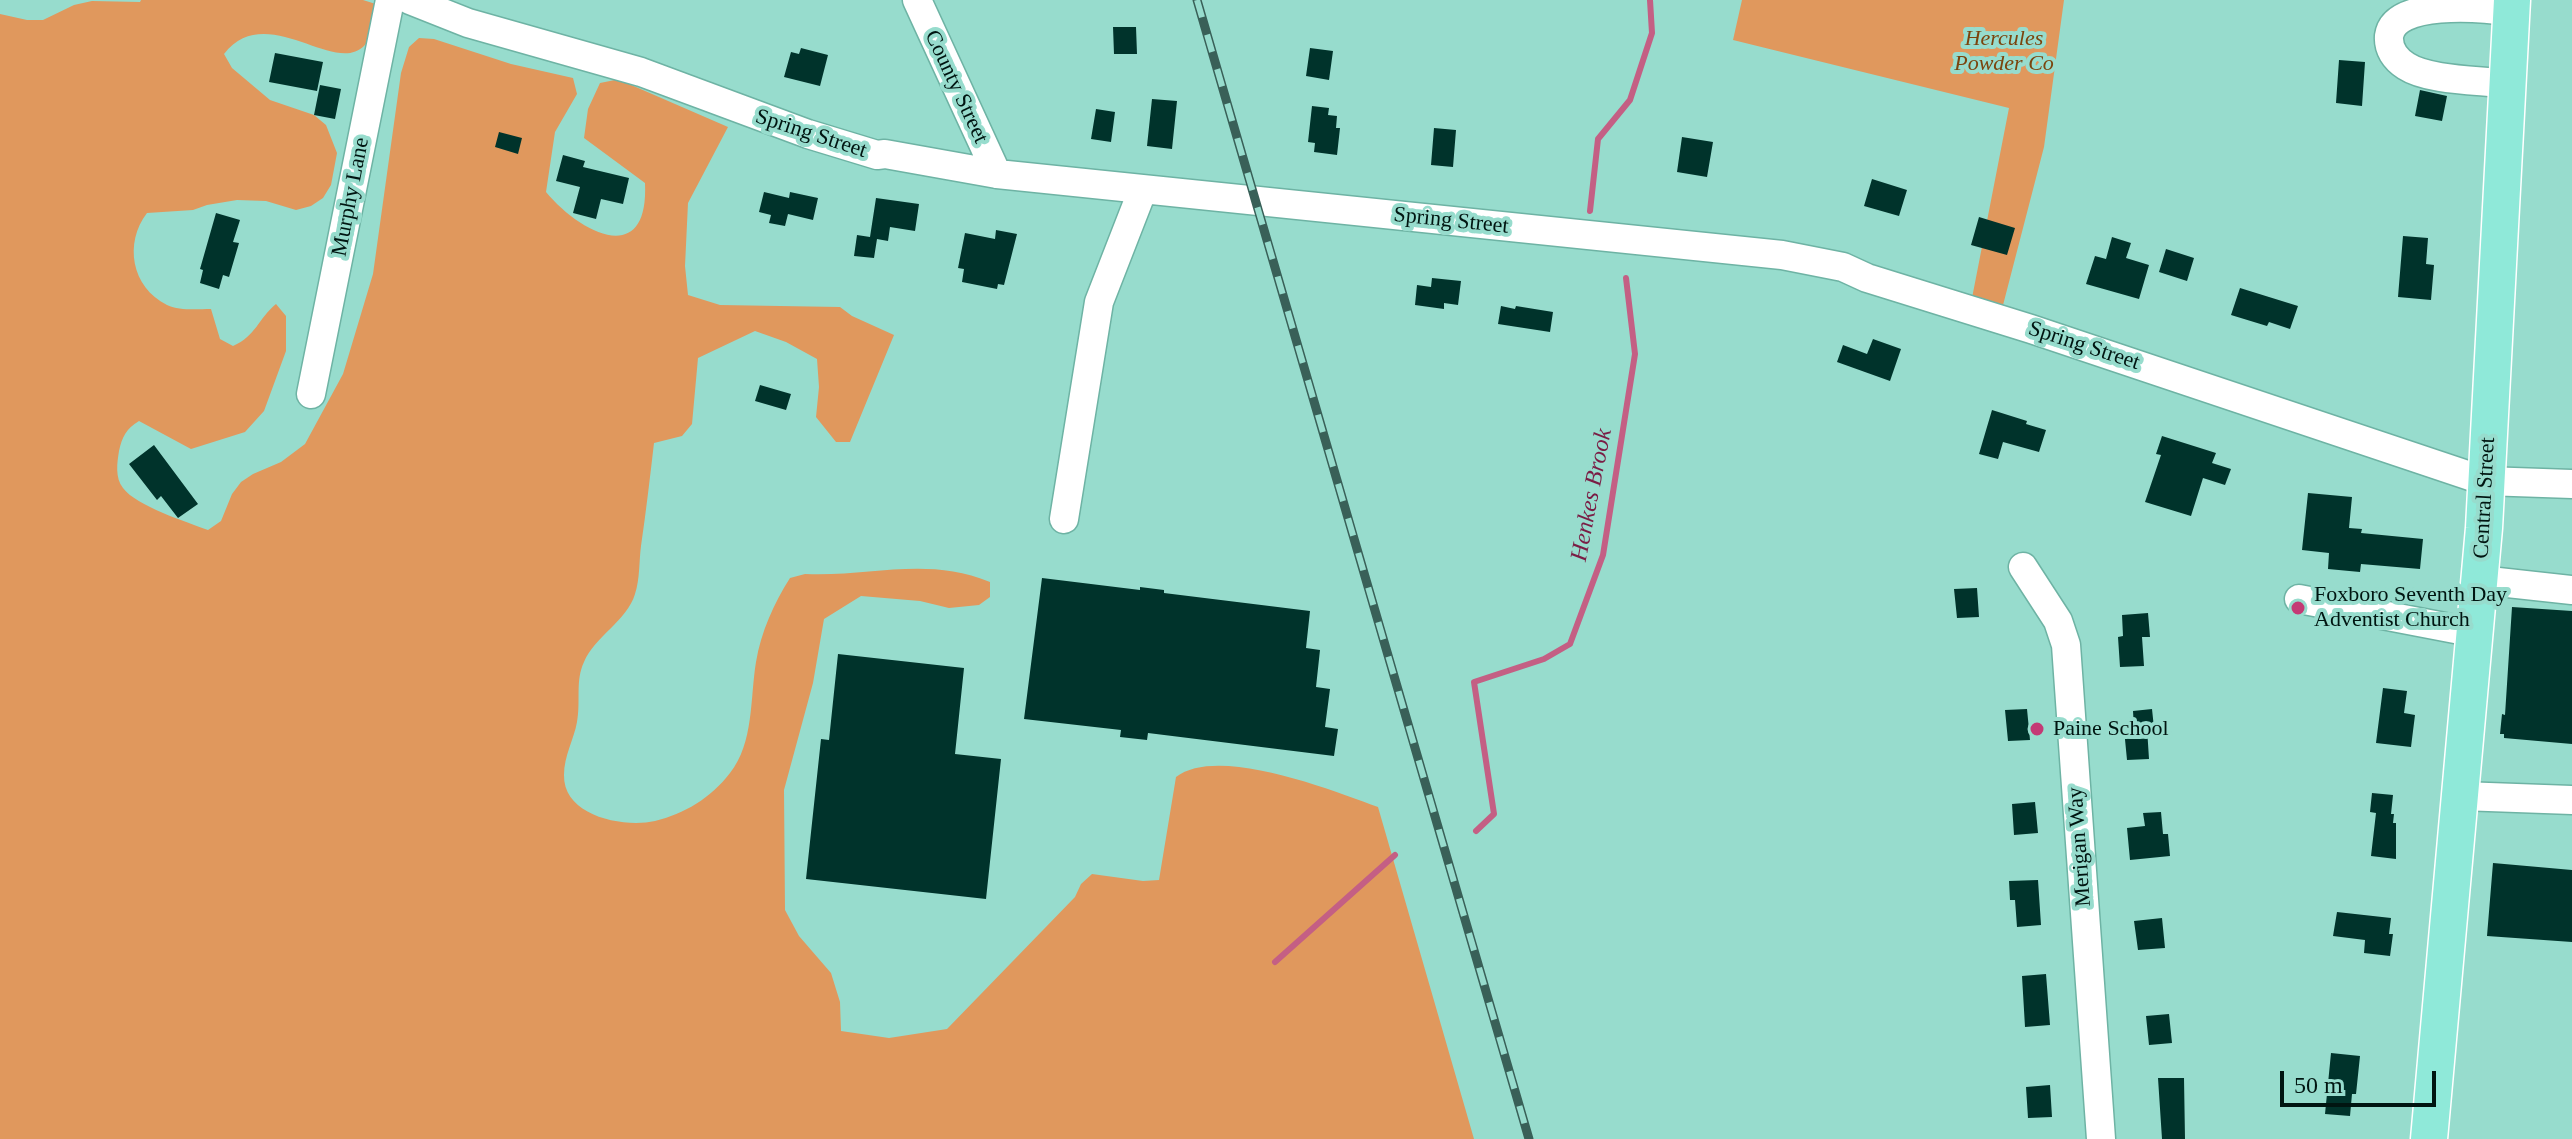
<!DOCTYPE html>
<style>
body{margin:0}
#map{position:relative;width:2572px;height:1139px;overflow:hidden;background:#97dccd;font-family:"Times New Roman",serif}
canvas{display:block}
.scale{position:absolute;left:2280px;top:1071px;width:156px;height:36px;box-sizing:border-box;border:4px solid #001511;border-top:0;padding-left:10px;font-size:24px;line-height:28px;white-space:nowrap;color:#001511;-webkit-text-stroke:6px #97dccd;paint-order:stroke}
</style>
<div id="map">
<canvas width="2572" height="1139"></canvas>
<div class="scale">50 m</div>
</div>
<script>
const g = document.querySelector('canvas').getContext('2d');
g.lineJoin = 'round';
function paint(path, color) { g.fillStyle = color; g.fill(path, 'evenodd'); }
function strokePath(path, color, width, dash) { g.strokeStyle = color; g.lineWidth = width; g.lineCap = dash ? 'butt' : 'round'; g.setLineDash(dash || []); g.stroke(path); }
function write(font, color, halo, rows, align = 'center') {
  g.font = font + ' "Times New Roman",serif'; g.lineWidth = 8; g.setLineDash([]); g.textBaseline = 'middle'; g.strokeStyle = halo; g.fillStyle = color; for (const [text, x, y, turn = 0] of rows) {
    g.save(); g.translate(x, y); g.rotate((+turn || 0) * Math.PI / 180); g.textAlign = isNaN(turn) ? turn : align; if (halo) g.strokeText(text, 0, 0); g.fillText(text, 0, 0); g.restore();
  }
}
const green = new Path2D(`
 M141,0H363L382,6C377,19 374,36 364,46C334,76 266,0 224,54L232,68L270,100L314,115L326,125L337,153L331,185L323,198L311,206L296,210L266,201L237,200L207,205L193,210L147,213C124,243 131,287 167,305C180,311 197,309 211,309L220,339L233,346C256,336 258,319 276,304L286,316V351L264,411L245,432L191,449L139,421C126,429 122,437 119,451C117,463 115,478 123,488C136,506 187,522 208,530L221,521L232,494L241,482L253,474L281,462L305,444L343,374L373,274L401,73L409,47L419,38L434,39L511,64L573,78L577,94L555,132L546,192C580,233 649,269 645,183L584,138L588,109L600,83L615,80L629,84L728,127L688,203L685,266L688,295L720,305L840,307L852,316L894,335L850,442H836L816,417L819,387L817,359L786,342L755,331L698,358L692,424L682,436L654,443C650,477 646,512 641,546C639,561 640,579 635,594C627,621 595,636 584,662C575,681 581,701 577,722C574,739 564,756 564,775C563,816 623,828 655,821C684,814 711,798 730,773C754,743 750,698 756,662C761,632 774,603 790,578L805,574C871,577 926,556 990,582V597L979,605L949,608L920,601L861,596L824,619L813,683L784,790L785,910L799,936L831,973L840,1002L841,1031L889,1038L947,1029L1075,897L1081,884L1092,874L1143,881L1159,880L1176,777C1218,745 1331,790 1378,807L1474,1139H0V14L27,20H43L74,5L92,1L140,2Z
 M1742,0H2064L2044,147L2002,309L1972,298L2009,108L1733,40Z`);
const stream = new Path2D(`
 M1590,211L1598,139L1630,100L1652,33L1650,0
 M1476,831L1494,814L1474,682L1544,659L1570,644L1603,555L1635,354L1626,278
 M1275,962L1395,855`);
const building = new Path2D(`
 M1113,27H1136L1137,54H1114Z
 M801,48L828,55L820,86L784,77L791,52L799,54Z
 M1310,48L1333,51L1329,80L1306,76Z
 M275,53L323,62L317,91L269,82Z
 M2339,60L2365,62L2362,106L2336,103Z
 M320,85L341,89L335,119L314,115Z
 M2420,90L2447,96L2442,121L2415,116Z
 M1152,99L1177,101L1172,149L1147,146Z
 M1312,106L1329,108L1328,115L1337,116L1336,128H1340L1337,155L1314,152L1315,143L1308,142Z
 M1096,109L1115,112L1111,142L1091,139Z
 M1434,128L1456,130L1453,167L1431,165Z
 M499,132L522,138L518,154L495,147Z
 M1682,137L1713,142L1707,177L1677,172Z
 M563,155L585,161L583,167L629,178L623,204L601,199L596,219L573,213L580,187L556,181Z
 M1872,179L1907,190L1899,216L1864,206Z
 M764,192L789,198L790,192L818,198L813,220L788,214L785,226L769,223L771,215L759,212Z
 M876,198L919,204L915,231L890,227L888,241L877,239L874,258L854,256L857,235L870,237Z
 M216,213L240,220L233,242L239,243L229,277L223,275L219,289L200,283L203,270L200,269Z
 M1979,217L2015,228L2007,255L1971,245Z
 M996,230L1017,234L1004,285L998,284L997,289L962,282L964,269L958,268L965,233L995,239Z
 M2403,236L2428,238L2426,264L2434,265L2431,300L2398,297Z
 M2112,237L2131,243L2126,258L2149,265L2139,299L2086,284L2095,256L2106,259Z
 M2166,249L2194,258L2187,281L2159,272Z
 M1432,278L1461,281L1458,305L1444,303V309L1415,305L1417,285L1431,287Z
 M2240,288L2298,306L2290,329L2269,322L2267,326L2231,315Z
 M1501,306L1515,309L1516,306L1553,312L1550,332L1498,324Z
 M1873,339L1901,349L1890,381L1837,362L1843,345L1867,354Z
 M760,385L791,394L786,410L755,401Z
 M1992,410L2027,421L2026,424L2046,430L2039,452L2003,442L1998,459L1979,454Z
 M2162,436L2216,453L2212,463L2231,469L2225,485L2203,478L2191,516L2145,502L2161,455L2156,454Z
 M154,445L198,504L178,518L161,496L157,500L129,464Z
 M2308,493L2352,497L2349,528L2362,529L2361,533L2423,539L2420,569L2361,564L2360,572L2328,569L2329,553L2302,550Z
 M1042,578L1140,590V587L1164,590V593L1310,611L1306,648L1320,650L1316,687L1330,689L1325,727L1338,729L1334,756L1148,733L1147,740L1120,737L1121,730L1024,719Z
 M1977,588L1979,617L1957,618L1954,589Z
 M2512,607L2572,611V744L2504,738V734H2500L2502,714L2505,715Z
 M2148,613L2150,637H2142L2144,666L2120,667L2118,637L2123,636L2122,615Z
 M838,654L964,668L955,754L1001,759L986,899L806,879L821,739L829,740Z
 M2383,688L2407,691L2404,713L2415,715L2411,747L2376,743Z
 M2027,709L2030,740L2008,741L2005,710Z
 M2152,709L2154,728H2147L2149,759L2127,760L2124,729L2134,728L2133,711Z
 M2372,793L2393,795L2391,814H2394L2393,823H2396V859L2371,856L2376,813L2370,812Z
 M2035,802L2038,833L2014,835L2012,804Z
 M2161,812L2163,834H2168L2170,856L2130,860L2127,828L2145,826L2143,813Z
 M2493,863L2572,870V942L2487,936Z
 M2038,880L2041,925L2017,927L2015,900H2010L2009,881Z
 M2337,912L2391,918L2389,934H2393L2390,956L2364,953L2365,940L2333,936Z
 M2162,918L2165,948L2138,950L2134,921Z
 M2046,974L2050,1025L2025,1027L2022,976Z
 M2169,1014L2172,1043L2149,1045L2146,1016Z
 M2331,1053L2360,1056L2356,1094H2352L2350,1116L2325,1114Z
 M2158,1078H2184L2185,1139H2162Z
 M2050,1085L2052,1117L2028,1118L2026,1087Z`);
const minor = new Path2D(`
 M410,0L468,23L641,72L808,134L877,155L885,154L997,174L1782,255L1843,267L1867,278L2031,329L2485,481L2572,484
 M917,0L997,174
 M2508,84C2481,80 2429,81 2406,66C2395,59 2388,49 2389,36C2394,0 2479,7 2512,12
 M311,394L390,0
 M1064,519L1099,302L1143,189
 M2023,567L2058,621L2066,645L2101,1139
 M2480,580L2572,590
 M2299,599L2476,633
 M2461,796L2572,800`);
const major = new Path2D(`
 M2429,1139L2484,528L2512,0`);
const rail = new Path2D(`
 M1197,0L1529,1139`);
const markers = [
 [2298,608,8,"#c43a75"],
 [2037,729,8,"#c43a75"]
];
const parkNames = [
 ["Hercules",2004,39],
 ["Powder Co",2004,64]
];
const streetNames = [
 ["County Street",956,87,65],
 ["Spring Street",811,134,18],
 ["Murphy Lane",351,197,-79],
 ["Spring Street",1451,221,6],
 ["Spring Street",2084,346,18],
 ["Central Street",2485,498,-87],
 ["Merigan Way",2080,847,-94]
];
const poiNames = [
 ["Foxboro Seventh Day",2314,595],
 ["Adventist Church",2314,620],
 ["Paine School",2053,729]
];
const waterNames = [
 ["Henkes Brook",1592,495,-79]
];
paint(green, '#e0985d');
strokePath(stream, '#c45f84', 6);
paint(building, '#00332b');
strokePath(minor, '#6eb3a4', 31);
strokePath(major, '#fff', 39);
strokePath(minor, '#fff', 28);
strokePath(major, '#8fe9d9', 36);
strokePath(rail, '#396058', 9);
strokePath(rail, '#97dccd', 6, [18]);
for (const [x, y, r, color] of markers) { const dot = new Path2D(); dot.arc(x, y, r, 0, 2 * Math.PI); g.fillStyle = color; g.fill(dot); strokePath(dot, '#97dccd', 3); }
write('italic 22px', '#7b440d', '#97dccd', parkNames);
write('22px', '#001511', '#97dccd', streetNames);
write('22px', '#001511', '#97dccd', poiNames, 'left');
write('italic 24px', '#7a1d45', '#97dccd', waterNames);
</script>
